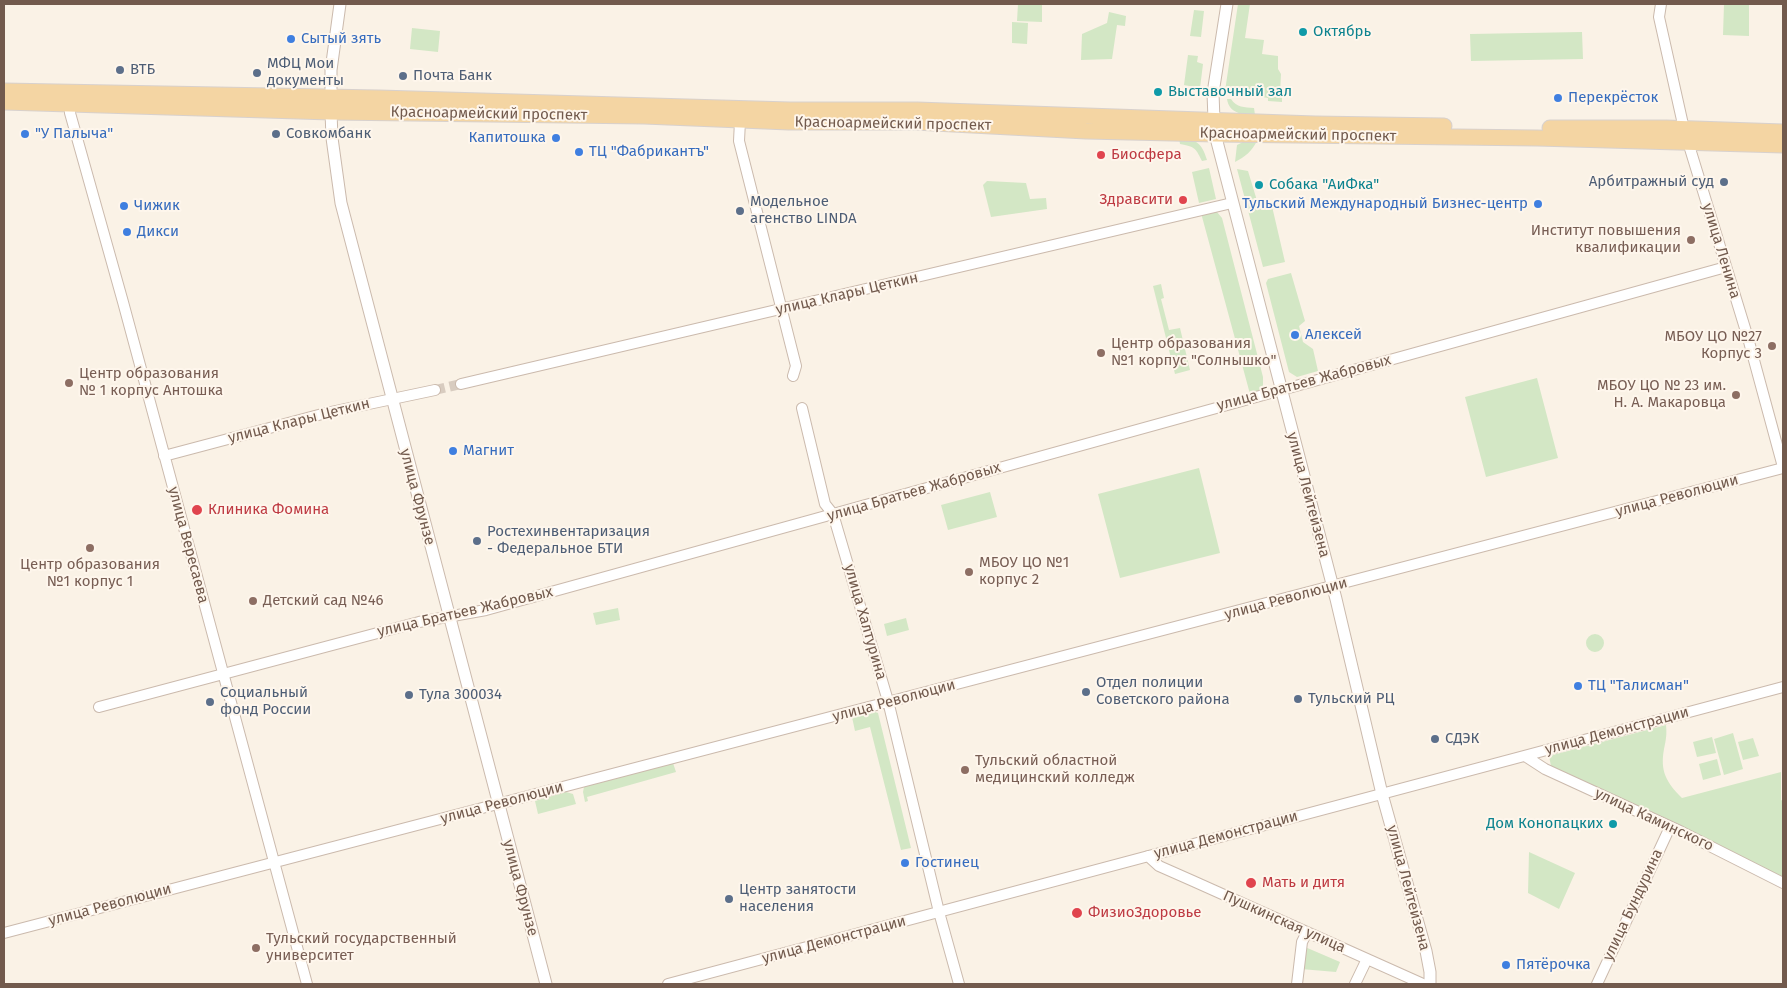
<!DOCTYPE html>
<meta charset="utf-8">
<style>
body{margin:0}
#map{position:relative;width:1787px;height:988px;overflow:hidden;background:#faf2e6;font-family:"Fira Sans",sans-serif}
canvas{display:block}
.frame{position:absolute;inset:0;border:5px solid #725a4d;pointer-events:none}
</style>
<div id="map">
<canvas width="1787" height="988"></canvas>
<div class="frame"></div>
</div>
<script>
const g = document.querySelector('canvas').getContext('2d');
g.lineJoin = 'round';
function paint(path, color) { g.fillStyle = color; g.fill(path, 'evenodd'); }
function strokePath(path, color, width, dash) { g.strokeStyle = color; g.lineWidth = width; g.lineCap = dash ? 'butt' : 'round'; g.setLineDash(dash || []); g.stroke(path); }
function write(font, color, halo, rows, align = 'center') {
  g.font = font + ' "Fira Sans",sans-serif'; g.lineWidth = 4; g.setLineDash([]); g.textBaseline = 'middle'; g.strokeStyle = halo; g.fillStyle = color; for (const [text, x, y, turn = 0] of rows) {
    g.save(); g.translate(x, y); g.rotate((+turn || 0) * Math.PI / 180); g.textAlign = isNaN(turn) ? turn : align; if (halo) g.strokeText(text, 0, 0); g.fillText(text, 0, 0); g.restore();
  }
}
const green = new Path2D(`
 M1018,4H1042V22L1017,21Z
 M1238,4H1250L1245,38L1264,40L1262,54L1278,56V69L1281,74L1280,94L1282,96V102L1268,101V98L1225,91Z
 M1724,4H1749V36L1723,35Z
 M1194,10L1204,11L1201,37L1190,36Z
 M1109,12L1126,16L1125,26L1117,25L1112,59L1081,60L1082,34L1107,23Z
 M1012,22L1028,23L1027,44L1012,43Z
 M412,28L440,31L438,52L410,49Z
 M1582,32L1583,59L1471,61L1470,34Z
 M1188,55L1198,56L1197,62L1203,64L1200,88L1184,85Z
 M1227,99H1231C1237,108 1244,107 1254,108L1255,115C1242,115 1229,113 1227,99Z
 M1179,138C1196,139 1202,143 1207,160L1202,161C1195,147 1195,147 1180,144Z
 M1257,141C1252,151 1245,157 1235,162L1237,145L1243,142Z
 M1209,168L1216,199L1199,203L1192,172Z
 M1237,169L1248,171L1258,204L1271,202L1285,262L1263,267Z
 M987,181L1026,183L1030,199L1046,198L1047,209L991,217L983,185Z
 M1209,211L1217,212L1222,218L1263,377V389L1250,394L1201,213Z
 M1291,273L1305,321L1299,326L1303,342L1313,349L1318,371L1297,377L1289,372L1266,283L1268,279Z
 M1161,284L1164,298L1161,299L1169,330L1180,328L1190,370L1175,374L1153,286Z
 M1537,378L1558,458L1486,477L1465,397Z
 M1199,468L1220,553L1120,578L1098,494Z
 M990,492L997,517L948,530L941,505Z
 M618,608L620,620L596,625L593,613Z
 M906,618L909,630L887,636L884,624Z
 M1586 643a9 9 0 1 1 18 0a9 9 0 1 1-18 0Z
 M872,711L878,713L911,848L901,850L870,727L855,731L852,717Z
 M1666,725C1667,734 1666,740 1664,749C1660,771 1666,782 1682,798L1781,772V800L1783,801V877L1551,766L1549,756Z
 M1733,733L1743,769L1724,775L1714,739Z
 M1712,737L1716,753L1697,757L1693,742Z
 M1753,738L1759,756L1743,760L1738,742Z
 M1717,759L1721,775L1703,780L1699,764Z
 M673,763L676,772L587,797L588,801L585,802L583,792L584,787Z
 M566,792L573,794L576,804L538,814L535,801Z
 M1529,852L1575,873L1559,909L1528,893Z
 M1305,947L1340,962L1336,972L1301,969Z`);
const minorTunnel = new Path2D(`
 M435,390L461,384`);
const minor = new Path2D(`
 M1661,4L1659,17L1684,129
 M70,105V113L123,302L307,984
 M740,121L739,141L796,366L793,376
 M1688,142L1748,338L1783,467
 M461,384L1232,203
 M802,408L825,504L833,514L888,701L939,912L959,984
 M164,456L326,413L435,390
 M99,707L419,622L486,610L1726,267
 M1525,756L1545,769L1680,831L1783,883
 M1148,856L1159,866L1193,881L1423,984
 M4,933L1783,468
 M668,984L1783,687
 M1297,984L1302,942L1307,932
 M1355,984L1367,959
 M1597,984L1670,827`);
const tertiary = new Path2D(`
 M331,97V70L340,4
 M331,112L332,138L341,203L546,984
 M1214,120L1213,93L1227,4
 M1215,134L1336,599L1382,794L1426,951L1430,972V984`);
const primary = new Path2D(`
 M4,91L379,98L790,110H917L1315,124L1444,126
 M4,102L331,112L644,116L789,122H915L1086,131L1215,134L1537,138L1783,145
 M1550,128H1666L1783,132`);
const markers = [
 [1303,32,5,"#0f9aa8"],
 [291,39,5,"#3f7fe0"],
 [120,70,5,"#5c6f8a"],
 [257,73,5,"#5c6f8a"],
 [403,76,5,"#5c6f8a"],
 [1158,92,5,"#0f9aa8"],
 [1558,98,5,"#3f7fe0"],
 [25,134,5,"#3f7fe0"],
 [276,134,5,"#5c6f8a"],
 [556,138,5,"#3f7fe0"],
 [579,152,5,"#3f7fe0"],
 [1101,155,5,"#e0444e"],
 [1724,182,5,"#5c6f8a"],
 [1259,185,5,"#0f9aa8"],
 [1183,200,5,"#e0444e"],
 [1538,204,5,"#3f7fe0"],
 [124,206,5,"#3f7fe0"],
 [740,211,5,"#5c6f8a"],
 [127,232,5,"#3f7fe0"],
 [1691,240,5,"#8d6e63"],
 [1295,335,5,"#3f7fe0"],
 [1772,346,5,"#8d6e63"],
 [1101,353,5,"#8d6e63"],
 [69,383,5,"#8d6e63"],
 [1736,395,5,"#8d6e63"],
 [453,451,5,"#3f7fe0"],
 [197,510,6,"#e0444e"],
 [477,541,5,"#5c6f8a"],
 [90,548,5,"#8d6e63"],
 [969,572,5,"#8d6e63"],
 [253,601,5,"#8d6e63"],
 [1578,686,5,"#3f7fe0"],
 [1086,692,5,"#5c6f8a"],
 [409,695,5,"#5c6f8a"],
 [1298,699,5,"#5c6f8a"],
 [210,702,5,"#5c6f8a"],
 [1435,739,5,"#5c6f8a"],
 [965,770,5,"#8d6e63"],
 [1613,824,5,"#0f9aa8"],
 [905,863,5,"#3f7fe0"],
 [1251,883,6,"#e0444e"],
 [729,899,5,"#5c6f8a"],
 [1077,913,6,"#e0444e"],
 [256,948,5,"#8d6e63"],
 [1506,965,5,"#3f7fe0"]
];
const cultureNames = [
 ["Октябрь",1313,32],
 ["Выставочный зал",1168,92],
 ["Собака \"АиФка\"",1269,185],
 ["Дом Конопацких",1603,824,"right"]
];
const shopNames = [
 ["Сытый зять",301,39],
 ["Перекрёсток",1568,98],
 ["\"У Палыча\"",35,134],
 ["Капитошка",546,138,"right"],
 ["ТЦ \"Фабрикантъ\"",589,152],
 ["Тульский Международный Бизнес-центр",1528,204,"right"],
 ["Чижик",134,206],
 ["Дикси",137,232],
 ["Алексей",1305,335],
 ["Магнит",463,451],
 ["ТЦ \"Талисман\"",1588,686],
 ["Гостинец",915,863],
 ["Пятёрочка",1516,965]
];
const serviceNames = [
 ["МФЦ Мои",267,64],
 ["документы",267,81],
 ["ВТБ",130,70],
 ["Почта Банк",413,76],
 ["Совкомбанк",286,134],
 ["Арбитражный суд",1714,182,"right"],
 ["Модельное",750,202],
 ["агенство LINDA",750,219],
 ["Ростехинвентаризация",487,532],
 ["- Федеральное БТИ",487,549],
 ["Отдел полиции",1096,683],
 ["Советского района",1096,700],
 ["Социальный",220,693],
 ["фонд России",220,710],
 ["Тула 300034",419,695],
 ["Тульский РЦ",1308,699],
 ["СДЭК",1445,739],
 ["Центр занятости",739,890],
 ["населения",739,907]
];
const streetNames = [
 ["Красноармейский проспект",489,114,1],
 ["Красноармейский проспект",893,124,1],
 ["Красноармейский проспект",1298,135,1],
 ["улица Ленина",1721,251,73],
 ["улица Клары Цеткин",847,294,-13],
 ["улица Братьев Жабровых",1304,383,-15],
 ["улица Клары Цеткин",299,421,-14],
 ["улица Братьев Жабровых",914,492,-16],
 ["улица Лейтейзена",1308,495,75],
 ["улица Революции",1677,496,-15],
 ["улица Фрунзе",417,497,75],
 ["улица Вересаева",188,545,75],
 ["улица Революции",1286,599,-15],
 ["улица Братьев Жабровых",465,612,-13],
 ["улица Халтурина",865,622,74],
 ["улица Революции",894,701,-15],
 ["улица Демонстрации",1617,731,-15],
 ["улица Революции",502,803,-15],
 ["улица Каминского",1654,820,25],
 ["улица Демонстрации",1226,835,-15],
 ["улица Фрунзе",520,888,75],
 ["улица Лейтейзена",1408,888,75],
 ["улица Революции",110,905,-15],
 ["улица Бундурина",1633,905,-65],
 ["Пушкинская улица",1284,922,24],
 ["улица Демонстрации",834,940,-15]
];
const healthNames = [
 ["Биосфера",1111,155],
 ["Здравсити",1173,200,"right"],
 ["Клиника Фомина",208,510],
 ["Мать и дитя",1262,883],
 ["ФизиоЗдоровье",1088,913]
];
const educationNames = [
 ["Институт повышения",1681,231,"right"],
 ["квалификации",1681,248,"right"],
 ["МБОУ ЦО №27",1762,337,"right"],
 ["Корпус 3",1762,354,"right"],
 ["Центр образования",1111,344],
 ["№1 корпус \"Солнышко\"",1111,361],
 ["Центр образования",79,374],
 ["№ 1 корпус Антошка",79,391],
 ["МБОУ ЦО № 23 им.",1726,386,"right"],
 ["Н. А. Макаровца",1726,403,"right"],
 ["МБОУ ЦО №1",979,563],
 ["корпус 2",979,580],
 ["Центр образования",90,565,"center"],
 ["№1 корпус 1",90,582,"center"],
 ["Детский сад №46",263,601],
 ["Тульский областной",975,761],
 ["медицинский колледж",975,778],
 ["Тульский государственный",266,939],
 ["университет",266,956]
];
paint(green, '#d3e7c5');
strokePath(minorTunnel, '#d8ccc0', 10, [10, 5]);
strokePath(minor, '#cbbaad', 12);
strokePath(tertiary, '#cbbaad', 13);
strokePath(primary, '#d8d1cd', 17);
strokePath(minor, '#fff', 10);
strokePath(tertiary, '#fff', 11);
strokePath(primary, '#f4d5a3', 15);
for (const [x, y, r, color] of markers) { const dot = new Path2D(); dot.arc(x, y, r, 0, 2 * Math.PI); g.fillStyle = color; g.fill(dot); strokePath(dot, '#fef6ec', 2); }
write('15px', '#0d838f', '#fef6ec', cultureNames, 'left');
write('15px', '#366cbe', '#fef6ec', shopNames, 'left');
write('15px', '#4e5e75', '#fef6ec', serviceNames, 'left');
write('15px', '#725a4d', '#fef6ec', streetNames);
write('15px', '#be3a42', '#fef6ec', healthNames, 'left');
write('15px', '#785e54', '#fef6ec', educationNames, 'left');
</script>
